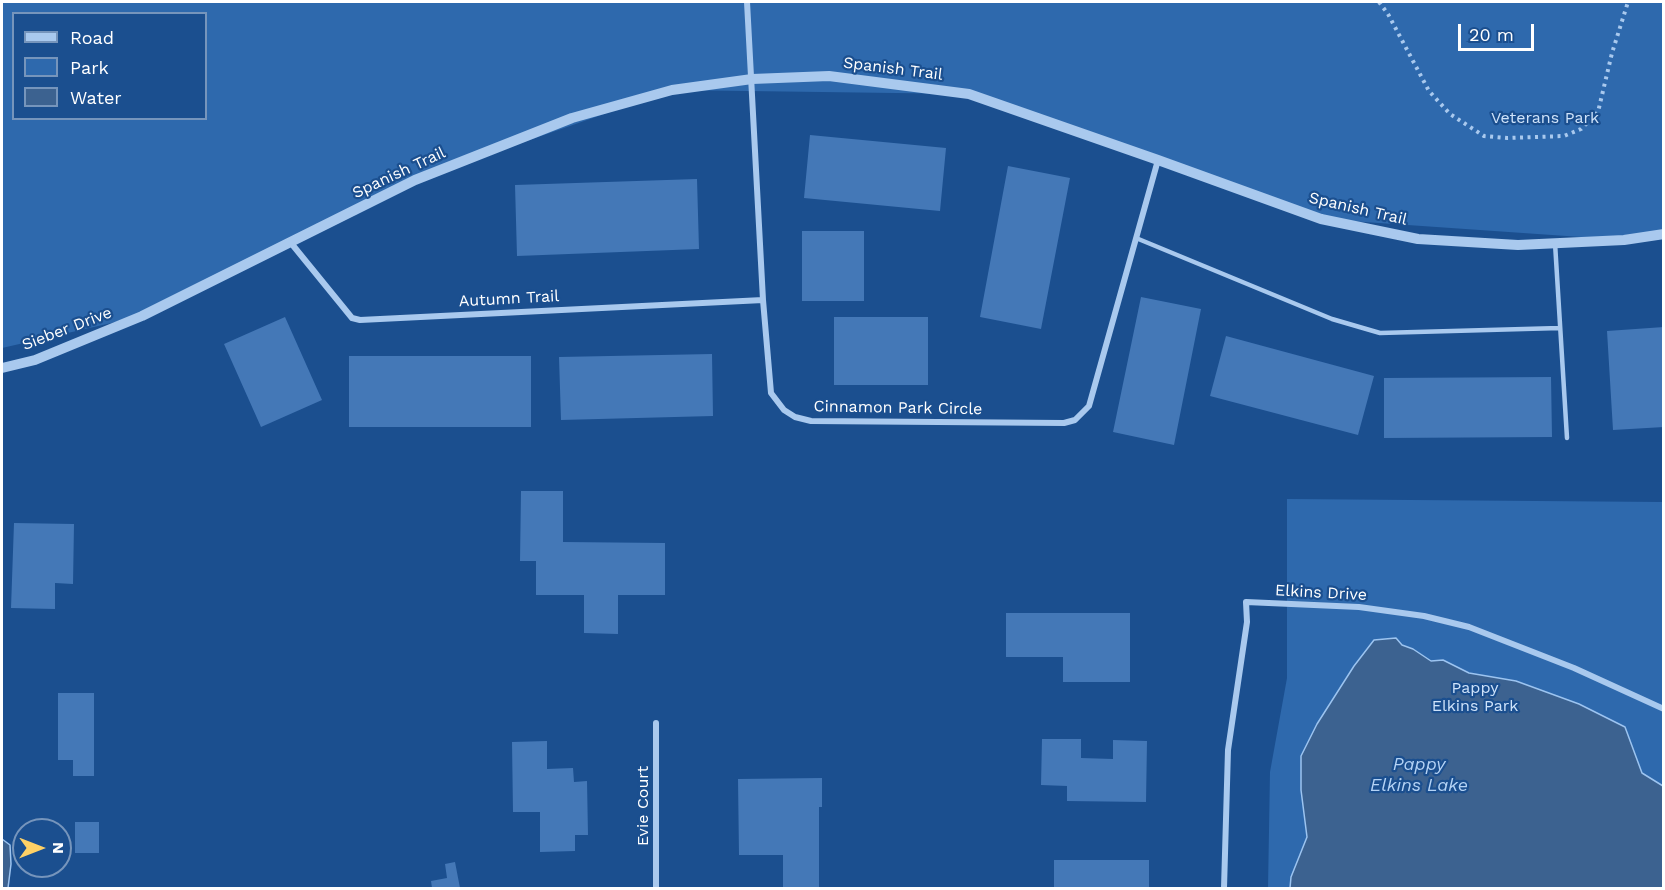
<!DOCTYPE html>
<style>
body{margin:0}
#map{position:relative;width:1665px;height:890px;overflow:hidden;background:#1b4f8f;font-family:"Work Sans",sans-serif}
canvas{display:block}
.frame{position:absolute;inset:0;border:3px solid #fff;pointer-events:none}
.legend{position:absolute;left:12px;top:12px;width:195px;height:108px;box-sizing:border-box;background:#1b4f8f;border:2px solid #7695bc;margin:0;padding:8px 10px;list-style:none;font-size:18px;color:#fff}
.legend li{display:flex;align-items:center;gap:12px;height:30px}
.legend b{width:30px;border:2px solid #7695bc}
.north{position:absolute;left:12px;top:818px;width:60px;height:60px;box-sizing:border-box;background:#1b4f8f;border:2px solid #7695bc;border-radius:50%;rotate:90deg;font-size:16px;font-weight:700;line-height:24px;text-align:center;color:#fff}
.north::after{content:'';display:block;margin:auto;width:21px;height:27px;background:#ffd166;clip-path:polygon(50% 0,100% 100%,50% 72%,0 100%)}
.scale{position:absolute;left:1458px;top:24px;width:76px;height:27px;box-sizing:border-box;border:3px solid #fff;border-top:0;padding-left:8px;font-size:18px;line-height:21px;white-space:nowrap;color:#fff;-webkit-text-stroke:4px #1b4f8f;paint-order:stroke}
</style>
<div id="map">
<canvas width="1665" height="890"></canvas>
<div class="frame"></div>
<ul class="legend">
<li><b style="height:8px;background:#a9c9ee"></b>Road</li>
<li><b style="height:16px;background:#2e69ad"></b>Park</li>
<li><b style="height:16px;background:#3c6290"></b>Water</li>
</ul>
<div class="north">N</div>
<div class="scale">20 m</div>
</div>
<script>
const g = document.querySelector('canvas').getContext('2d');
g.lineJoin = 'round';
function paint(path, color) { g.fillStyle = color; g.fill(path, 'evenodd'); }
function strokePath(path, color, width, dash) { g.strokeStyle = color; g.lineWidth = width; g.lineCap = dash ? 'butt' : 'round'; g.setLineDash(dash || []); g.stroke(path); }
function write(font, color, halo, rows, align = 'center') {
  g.font = font + ' "Work Sans",sans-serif'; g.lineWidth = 4.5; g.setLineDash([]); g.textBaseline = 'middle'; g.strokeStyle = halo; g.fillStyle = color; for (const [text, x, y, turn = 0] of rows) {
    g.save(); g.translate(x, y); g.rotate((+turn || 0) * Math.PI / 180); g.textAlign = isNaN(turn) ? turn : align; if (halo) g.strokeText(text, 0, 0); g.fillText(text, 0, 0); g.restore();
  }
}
const green = new Path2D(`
 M2,2H1663V231L1624,240L1321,219L969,94L673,90L415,180L142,316L2,348ZM14,14H206V118H14Z
 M1287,499L1663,502V888H1268L1270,772L1287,678Z`);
const water = new Path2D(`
 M1396,638L1402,645L1413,649L1431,661L1443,660L1469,673L1516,681L1579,704L1625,727L1642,773L1663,786V888H1290L1291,877L1307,837L1301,790V756L1317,724L1354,666L1374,640Z
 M2,839L10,845L11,864L8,888H2Z`);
const building = new Path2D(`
 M810,135L946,148L940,211L804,198Z
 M1008,166L1070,178L1041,329L980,317Z
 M697,179L699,249L517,256L515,185Z
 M802,231H864V301H802Z
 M1141,297L1201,309L1174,445L1113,432Z
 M285,317L322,400L261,427L224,344Z
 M834,317H928V385H834Z
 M1664,327V427L1613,430L1607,331Z
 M1226,336L1374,376L1358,435L1210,396Z
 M712,354L713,416L561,420L559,357Z
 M349,356H531V427H349Z
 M1551,377L1552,437L1384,438V378Z
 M521,491H563V542L665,543V595H618V634L584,633V595H536V561H520Z
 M14,523L74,524L73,584L55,583V609L11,608Z
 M1006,613H1130V682H1063V657H1006Z
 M58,693H94V776H73V760H58Z
 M1042,739H1081V758L1113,759V740L1147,741L1146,802L1067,801V786L1041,785Z
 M547,741V769L573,768L574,782L587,781L588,835H575V851L540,852V812H513L512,742Z
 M822,778V807H819V888H783V855H739L738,779Z
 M75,822H99V853H75Z
 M1054,860H1149V888H1054Z
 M455,862L460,888H432L431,881L447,878L445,864Z`);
const path = new Path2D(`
 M1379,2L1388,14L1429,91L1450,114L1484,136L1507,138L1564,136L1581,129L1598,112L1612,53L1628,2`);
const service = new Path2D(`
 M1136,238L1332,319L1380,333L1560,328
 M1555,243L1567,438`);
const minor = new Path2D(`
 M747,2L763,300L771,393L784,410L795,417L811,421L1064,423L1075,420L1089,406L1158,160
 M291,243L352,318L360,320L763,300
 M656,723V888
 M1224,888L1228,750L1247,622L1246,602L1359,607L1424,616L1469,627L1574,668L1664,709`);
const tertiary = new Path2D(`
 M2,368L35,360L142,316L415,180L572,118L672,90L752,79L829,76L969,94L1158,160L1321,219L1418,239L1518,245L1624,240L1664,234`);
const streetNames = [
 ["Spanish Trail",893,69,7],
 ["Spanish Trail",399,173,-25],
 ["Spanish Trail",1358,209,13],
 ["Autumn Trail",509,299,-3],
 ["Sieber Drive",67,329,-21],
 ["Cinnamon Park Circle",898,408,1],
 ["Elkins Drive",1321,593,3],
 ["Evie Court",643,806,-90]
];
const parkNames = [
 ["Veterans Park",1545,118],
 ["Pappy",1475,688],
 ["Elkins Park",1475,706]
];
const waterNames = [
 ["Pappy",1419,765],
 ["Elkins Lake",1419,786]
];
paint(green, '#2e69ad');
paint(water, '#3c6290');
strokePath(water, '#9cc4f0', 1.5);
paint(building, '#4478b7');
strokePath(path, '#a9c9ee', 4, [3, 4.5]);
strokePath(service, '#a9c9ee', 4.5);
strokePath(minor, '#a9c9ee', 6);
strokePath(tertiary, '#a9c9ee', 10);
write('16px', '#fff', '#1b4f8f', streetNames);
write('16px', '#cfe3fa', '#1b4f8f', parkNames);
write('italic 18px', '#b5d3f5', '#1b4f8f', waterNames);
</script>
